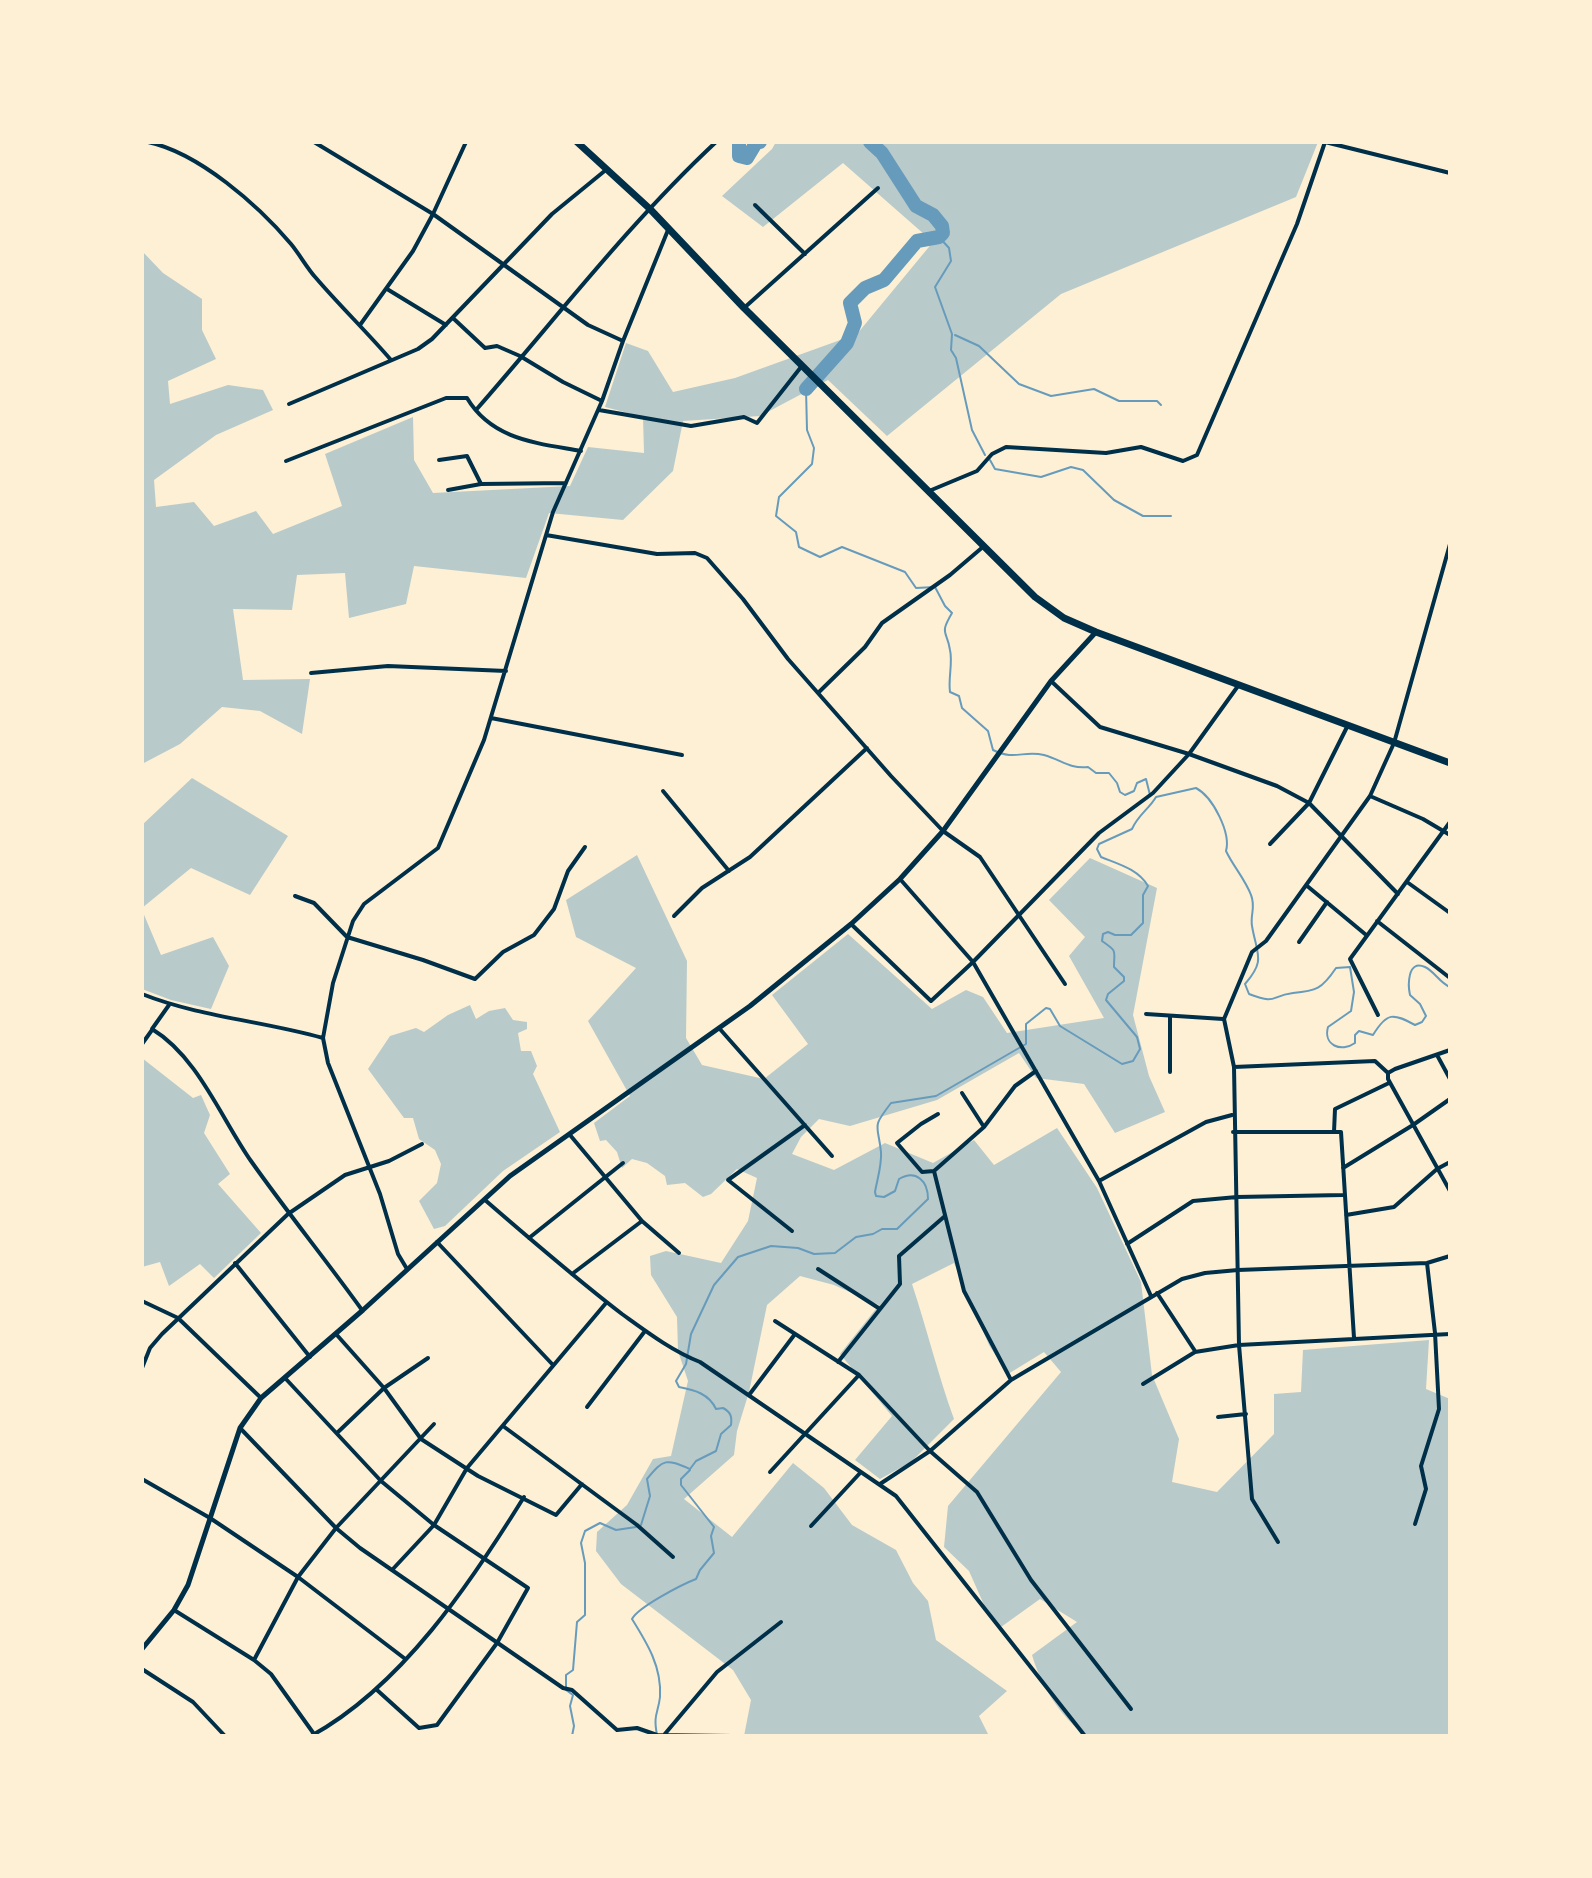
<!DOCTYPE html>
<style>
body{margin:0}
#map{position:relative;width:1592px;height:1878px;overflow:hidden;background:#fdf0d5;font-family:Poppins,sans-serif}
canvas{display:block}
.frame{position:absolute;inset:0;border:144px solid #fdf0d5;pointer-events:none}
</style>
<div id="map">
<canvas width="1592" height="1878"></canvas>
<div class="frame"></div>
</div>
<script>
const g = document.querySelector('canvas').getContext('2d');
g.lineJoin = 'round';
function paint(path, color) { g.fillStyle = color; g.fill(path, 'evenodd'); }
function strokePath(path, color, width, dash) { g.strokeStyle = color; g.lineWidth = width; g.lineCap = dash ? 'butt' : 'round'; g.setLineDash(dash || []); g.stroke(path); }
const green = new Path2D(`
 M776,142H1318L1296,197L1061,294L887,436L828,380L760,416L683,421L673,471L623,520L549,513L526,578L414,566L406,604L349,618L345,573L297,575L292,610L233,609L243,680L310,679L302,734L260,711L222,707L180,744L142,764V251L163,273L202,299V330L216,359L168,381L170,404L228,385L263,390L273,410L216,435L154,480L156,507L194,502L214,526L256,511L273,534L342,506L325,454L413,417L414,460L433,493L570,486L588,447L644,453L643,417L605,407L626,343L648,351L673,392L735,378L857,334L933,242L843,163L763,227L722,196L772,149Z
 M192,778L288,836L250,895L191,868L142,908V825Z
 M637,855L687,961L686,1038L702,1065L764,1079L808,1044L772,995L848,934L932,1009L966,990L983,997L1007,1033L1104,1018L1069,956L1085,937L1049,900L1090,858L1157,888L1133,1015L1149,1076L1165,1112L1115,1133L1084,1084L1036,1078L1019,1053L937,1100L850,1126L819,1119L801,1137L792,1154L834,1170L885,1143L933,1163L974,1140L994,1165L1057,1128L1097,1188L1141,1282L1152,1375L1179,1439L1172,1482L1217,1492L1274,1434V1394L1301,1392L1303,1350L1429,1340L1426,1389L1450,1399V1736H1086C1060,1716 1041,1686 1032,1655L1077,1622L1040,1599L1001,1627L985,1607L969,1571L944,1547L948,1506L1061,1372L1044,1352L1008,1374L989,1345L954,1263L912,1284C927,1329 938,1375 954,1419L911,1462L880,1479L855,1460L892,1416L840,1354L879,1305L834,1285L800,1276L767,1305L749,1392L737,1431L734,1455L684,1499L732,1537L793,1463L824,1488L852,1525L896,1550L913,1583L928,1601L936,1640L1007,1691L979,1716L989,1736H744L751,1700L733,1670L621,1584L596,1551L597,1532L627,1505L653,1459L671,1456L688,1381L678,1351L677,1317L651,1275L650,1256L666,1251L721,1263L748,1221L757,1178L737,1169L711,1194L703,1197L685,1183L667,1185L665,1176L647,1163L632,1159L622,1168L617,1152L606,1140L600,1141L594,1123L630,1096L588,1021L636,968L576,937L566,900Z
 M142,910L161,955L213,937L229,966L211,1009L171,1000L142,989Z
 M470,1005L476,1019L489,1011L505,1008L513,1020L527,1022V1029L518,1033L521,1051H531L537,1066L533,1074L560,1132L503,1171L445,1226L434,1229L419,1201L437,1183L441,1164L435,1150L419,1139L413,1118H404L368,1069L390,1036L416,1028L424,1032L448,1015Z
 M142,1058L193,1098L201,1095L210,1115L204,1133L230,1174L218,1184L261,1233L214,1278L200,1264L169,1286L160,1262L142,1267Z`);
const stream = new Path2D(`
 M939,237L949,248L951,261L935,287L952,334L951,350L956,358L972,430L985,455
 M955,335L979,346L1019,384L1051,396L1094,389L1119,401H1157L1161,405
 M806,389L807,430L814,448L812,464L779,497L776,516L796,532L799,547L820,557L842,547L905,572L916,588L935,587L945,606L952,613C939,635 947,630 950,650C953,663 948,678 950,692L959,696L962,708L988,731L993,750C1015,761 1023,750 1044,755C1062,760 1069,769 1088,767L1096,773H1109L1117,783L1120,792L1125,795L1134,791L1137,783L1146,779L1150,795
 M990,460L995,469L1041,477L1071,467L1083,470L1114,500L1143,516H1171
 M1156,797L1196,788C1213,797 1231,833 1226,851C1233,866 1245,879 1251,895C1256,907 1250,915 1252,926C1257,955 1266,960 1245,984L1249,994C1278,1005 1269,996 1293,993C1316,991 1322,989 1336,968L1350,967L1354,992L1351,1011L1328,1027C1323,1045 1341,1053 1355,1043V1035L1359,1031L1373,1035C1387,1012 1393,1013 1415,1025L1422,1022L1426,1016L1420,1004L1410,995C1408,986 1407,959 1425,967C1434,971 1440,983 1450,987
 M641,1525L650,1496L647,1479C664,1458 666,1459 690,1469L696,1461L716,1451L721,1434L731,1425C732,1417 731,1412 723,1408L716,1409C709,1394 695,1390 679,1387L676,1381L686,1364L691,1334L714,1285L738,1257L771,1246L798,1248L814,1254L835,1253L856,1237L873,1234L882,1229H897L928,1199C928,1181 916,1169 899,1179L895,1191L884,1197L876,1196L875,1192C877,1180 882,1165 881,1152C878,1123 871,1129 891,1103L936,1096L1019,1048L1026,1044V1024L1046,1008L1050,1009L1060,1026L1122,1064L1133,1061L1140,1049L1137,1037L1106,1000L1108,994L1124,981V977L1114,967C1114,950 1118,952 1102,941L1103,934L1108,932L1115,935H1131L1143,923V895L1148,886C1138,869 1118,864 1101,857L1097,849L1099,844L1132,829C1138,815 1149,809 1156,797
 M657,1735C653,1714 658,1714 660,1697C662,1667 647,1643 632,1619C638,1607 683,1584 696,1579L700,1570L714,1553L711,1536L714,1527L681,1485V1479L690,1470
 M572,1736L574,1726L570,1706L573,1695L566,1690V1675L573,1670L577,1622L585,1615V1563L581,1543L585,1531L600,1523L616,1530L636,1527`);
const river = new Path2D(`
 M739,142V156L747,158L756,143L760,142
 M806,389L847,343L855,323L850,303L865,288L884,280L917,241L939,237L943,233L942,226L933,215L916,206L882,153L870,142`);
const minor = new Path2D(`
 M148,142C199,153 258,205 291,244C300,255 307,268 316,278C340,306 367,332 391,360
 M314,142L433,214L588,325L623,341
 M1325,142L1450,173
 M755,205L805,254
 M387,289L446,325
 M744,308L878,188
 M454,319L485,348L497,346L520,356L563,382L602,401
 M360,325L413,251L433,214L466,142
 M289,404L418,349L432,339L552,214L607,169
 M476,410C555,320 628,224 716,142
 M599,410L691,426L744,417L757,423L801,367
 M439,460L467,456L481,484
 M286,461L446,398H467C492,440 537,443 581,451
 M448,490L481,484L566,483
 M929,491L977,471L992,454L1006,447L1106,453L1141,447L1183,461L1197,455L1297,224L1325,142
 M546,535L657,554L695,553L707,558L743,599L788,659L891,776L943,831L980,857L1065,984
 M311,673L388,666L506,671
 M1051,681L1100,727L1189,754L1277,786L1309,803L1398,894
 M819,692L865,647L882,623L950,575L984,546
 M491,718L682,755
 M663,791L729,871
 M1370,796L1423,819L1450,835
 M1270,844L1309,803L1348,725
 M900,879L973,962L1099,1181L1151,1296
 M1407,882L1450,913
 M1306,885L1365,934
 M295,896L314,903L347,937L423,960L475,979L503,952L534,935L554,909L568,871L585,847
 M674,916L702,888L750,857L867,748
 M1377,921L1450,978
 M851,924L931,1001L973,962L1099,833L1153,793L1189,754L1238,686
 M1299,942L1327,902
 M142,994C200,1017 263,1021 323,1038
 M169,1005L152,1029C198,1057 221,1118 251,1161C287,1212 326,1260 362,1310
 M1146,1014L1223,1019
 M1378,1015L1350,959L1450,822
 M719,1028L832,1156
 M142,1044L152,1030
 M1450,1050L1395,1069L1388,1073V1079L1450,1191
 M1437,1055L1450,1079
 M1234,1067L1375,1061L1388,1073
 M1170,1072V1016
 M962,1093L984,1127
 M1233,1132H1341L1354,1338
 M1334,1132L1335,1109L1389,1083
 M570,1135L642,1221L679,1253
 M1343,1168L1413,1125L1450,1099
 M934,1171L922,1172L897,1143L921,1124L938,1114
 M1099,1181L1206,1122L1232,1115
 M485,1200C530,1239 575,1278 622,1314C647,1332 672,1351 700,1362L896,1496L1085,1736
 M1346,1215L1394,1207L1437,1169L1450,1162
 M792,1231L728,1180L805,1125
 M529,1238L623,1163
 M437,1242L553,1365
 M1127,1244L1193,1201L1237,1197L1343,1195
 M235,1263L310,1357
 M407,1269L398,1254L380,1194L328,1063L323,1038L333,983L353,921L364,904L438,848L484,740L553,512L602,401L623,341L668,230
 M818,1269L880,1309
 M572,1274L642,1221
 M1157,1293L1195,1351
 M142,1301L178,1318L261,1398
 M775,1321L859,1375L930,1451L977,1492L1031,1580L1131,1709
 M336,1334L384,1388L421,1439L478,1476L556,1515L582,1484
 M838,1362L900,1284L899,1256L945,1216
 M142,1368L150,1348L162,1334L288,1214L345,1175L389,1161L422,1144
 M285,1378L381,1481L434,1525L528,1588L497,1643L437,1725L419,1728L377,1690
 M1011,1380L964,1291L934,1171L984,1127L1015,1086L1036,1071
 M1143,1384L1195,1352L1239,1345L1450,1334
 M749,1395L795,1334
 M587,1407L645,1331
 M1218,1417L1246,1414
 M503,1426L637,1525L673,1557
 M240,1428L336,1528L360,1548L563,1688L572,1690L617,1730L637,1728L657,1735L732,1736
 M337,1433L384,1388L428,1358
 M770,1472L859,1375
 M142,1479L210,1518L298,1577L404,1658
 M880,1484L930,1451L1011,1380L1182,1279L1205,1273L1238,1270L1427,1263L1450,1256
 M1415,1524L1426,1489L1421,1466L1439,1409L1435,1333L1427,1263
 M811,1526L861,1472
 M1278,1542L1252,1499L1239,1345L1234,1067L1224,1019L1252,952L1266,941L1370,796L1394,743L1450,544
 M392,1570L434,1525L467,1468L606,1303
 M174,1610L254,1660L271,1674L314,1734
 M254,1660L298,1577L336,1528L434,1424
 M142,1669L193,1702L225,1736
 M664,1735L717,1672L781,1622
 M311,1736C402,1686 470,1584 524,1497`);
const tertiary = new Path2D(`
 M142,1649L174,1610L188,1585L240,1428L261,1398L363,1310L510,1176L750,1006L851,924L900,879L943,831L1051,681L1096,632`);
const trunk = new Path2D(`
 M577,142L650,209L744,308L1035,597L1064,618L1096,632L1450,763`);
paint(green, '#b9caca');
strokePath(stream, '#669bbc', 2);
strokePath(river, '#669bbc', 14);
strokePath(minor, '#003049', 4);
strokePath(tertiary, '#003049', 5);
strokePath(trunk, '#003049', 7);
</script>
